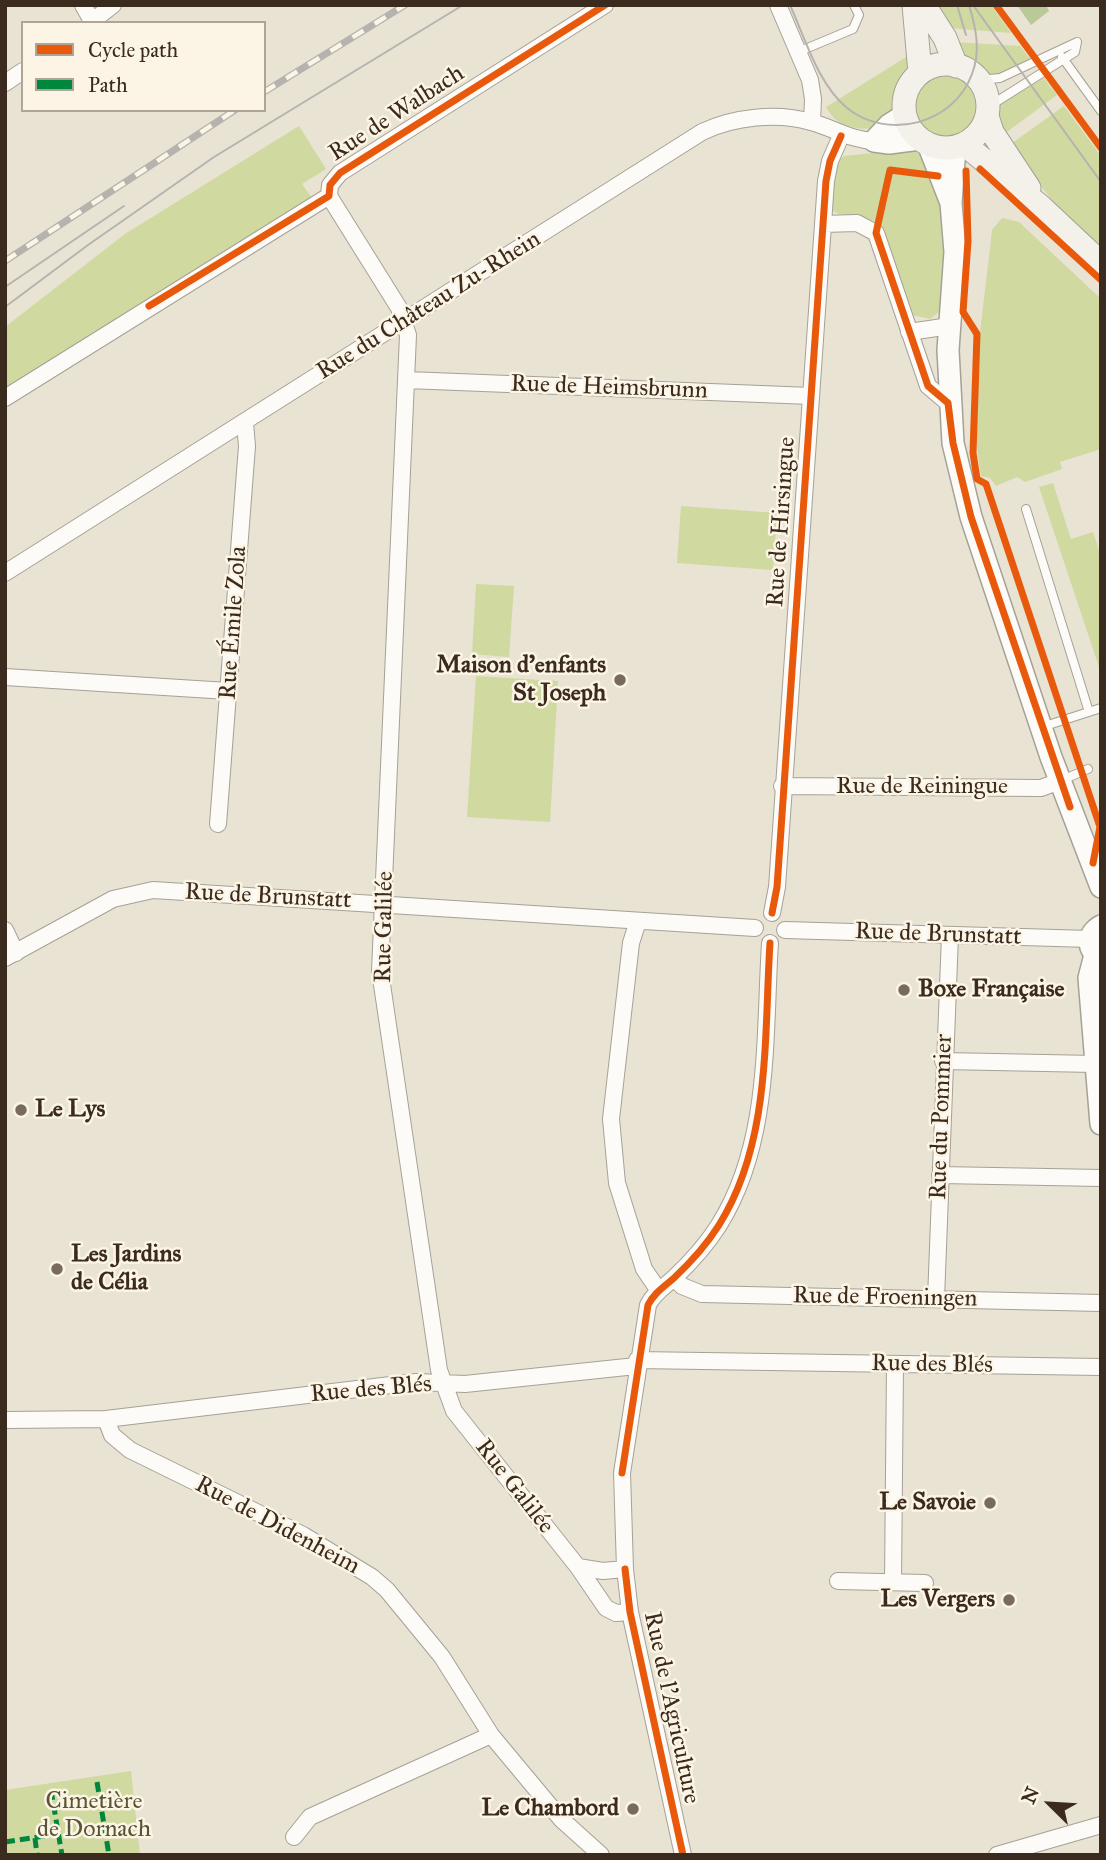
<!DOCTYPE html>
<meta charset="utf-8">
<style>
body{margin:0}
#map{position:relative;width:1106px;height:1860px;overflow:hidden;background:#e8e3d3;font-family:"IM FELL Great Primer",serif}
canvas{display:block}
.frame{position:absolute;inset:0;border:7px solid #3b2a1e;pointer-events:none}
.legend{position:absolute;left:21px;top:21px;width:245px;height:91px;box-sizing:border-box;background:#fcf5e5;border:2px solid #afa495;margin:0;padding:9px 12px;list-style:none;font-size:21px;color:#3b2a1e}
.legend li{display:flex;align-items:center;gap:14px;height:35px}
.legend b{width:35px;border:2px solid #afa495}
.north{position:absolute;left:1015px;top:1769px;width:70px;height:70px;-webkit-text-stroke:5px #fcf5e5;paint-order:stroke;rotate:294deg;font-size:19px;font-weight:700;line-height:28px;text-align:center;color:#3b2a1e}
.north::after{content:'';display:block;margin:auto;width:24px;height:32px;background:#3b2a1e;clip-path:polygon(50% 0,100% 100%,50% 72%,0 100%)}
</style>
<div id="map">
<canvas width="1106" height="1860"></canvas>
<div class="frame"></div>
<ul class="legend">
<li><b style="height:9px;background:#e8590c"></b>Cycle path</li>
<li><b style="height:9px;background:#00873e"></b>Path</li>
</ul>
<div class="north">N</div>
</div>
<script>
const g = document.querySelector('canvas').getContext('2d');
g.lineJoin = 'round';
function paint(path, color) { g.fillStyle = color; g.fill(path, 'evenodd'); }
function strokePath(path, color, width, dash) { g.strokeStyle = color; g.lineWidth = width; g.lineCap = dash ? 'butt' : 'round'; g.setLineDash(dash || []); g.stroke(path); }
function write(font, color, halo, rows, align = 'center') {
  g.font = font + ' "IM FELL Great Primer",serif'; g.lineWidth = 5; g.setLineDash([]); g.textBaseline = 'middle'; g.strokeStyle = halo; g.fillStyle = color; for (const [text, x, y, turn = 0] of rows) {
    g.save(); g.translate(x, y); g.rotate((+turn || 0) * Math.PI / 180); g.textAlign = isNaN(turn) ? turn : align; if (halo) g.strokeText(text, 0, 0); g.fillText(text, 0, 0); g.restore();
  }
}
const green = new Path2D(`
 M933,5H991L1011,33L949,28Z
 M954,42L1020,46L1030,59C1020,64 1008,72 998,74C980,77 962,55 954,42Z
 M911,54C910,69 904,77 900,90C892,113 886,133 856,128C841,125 833,120 826,107Z
 M915 107a31 31 0 1 1 62 0a31 31 0 1 1-62 0Z
 M1044,78L1057,95L1000,137L993,116L996,107Z
 M1064,106L1101,156V254L1070,222L1008,146Z
 M299,126L326,169L302,184L312,198L5,393V327L125,234Z
 M911,149C952,167 944,267 943,305L939,312L930,319L912,315L879,223C863,214 840,219 831,209L836,163L844,156Z
 M1002,218L1019,222L1101,299V449L1060,462L1062,469L1025,482L1017,477L996,486L990,478L981,476C967,396 984,310 992,230Z
 M1053,483L1071,539L1093,532L1101,556V673L1039,487Z
 M681,506L777,513L773,570L677,563Z
 M476,584L514,586L509,657L472,654Z
 M476,676L558,681L550,822L467,817Z
 M131,1771L140,1855H5V1790Z`);
const forest = new Path2D(`
 M1017,5H1046L1049,11L1031,25Z`);
const service = new Path2D(`
 M798,52L853,29L859,15L854,5
 M1062,57L1101,111
 M979,80L1000,78L1077,42L1075,52L988,107
 M1026,509L1089,712
 M1042,727L1101,708
 M1062,780L1088,769`);
const minor = new Path2D(`
 M83,5L92,21
 M778,5L810,80L813,99L812,122
 M90,23L113,5
 M5,83L23,71
 M329,196L399,308L408,335L380,971L439,1370L454,1411L578,1567L606,1608L616,1613L630,1612
 M823,224L857,223L876,233L928,386L948,403
 M909,332L950,326
 M407,380L811,396
 M5,398L329,196L330,185L340,173L605,5
 M5,573L702,132C733,117 777,112 811,122C834,128 850,140 874,141
 M5,677L228,691
 M782,786L1041,788L1060,781
 M218,824L247,446L245,423
 M772,913L777,887L826,181L830,161L841,136
 M638,921L631,943L611,1119L617,1183L644,1269L659,1291
 M5,930L16,953
 M785,930L1090,939
 M5,958L113,899L153,890L755,928
 M943,1061L1095,1064
 M940,1175L1101,1178
 M674,1278L682,1286L702,1294L1101,1303
 M936,1299L950,935
 M637,1360L1101,1367
 M106,1419L112,1435L130,1450L303,1535L372,1577L387,1590L442,1657L491,1735L561,1819L601,1855
 M5,1420L106,1419L416,1382L465,1384L636,1366
 M578,1567L603,1571L625,1569
 M838,1581L925,1583
 M893,1582L895,1365
 M294,1837L310,1817L491,1735
 M683,1855L630,1612L625,1569L622,1473L648,1305C654,1293 664,1287 674,1278C690,1263 707,1244 719,1225C771,1142 764,1037 770,943
 M997,1855L1101,1825`);
const tertiary = new Path2D(`
 M905,115L889,125L874,141L889,143L920,139
 M928,144L951,203
 M955,147L951,203L955,252L948,350L953,443L971,517L1051,757L1101,887
 M1101,926C1087,934 1086,950 1101,958
 M1095,955L1089,978L1101,1124`);
const secondary = new Path2D(`
 M914,5L920,73
 M924,5L945,38L956,66
 M904 106a42 42 0 1 1 84 0a42 42 0 1 1-84 0Z
 M987,116L992,132L1029,188
 M964,144L1040,206L1101,263`);
const tram = new Path2D(`
 M790,5C805,38 818,84 847,108C888,141 954,124 972,74C981,51 976,28 969,5
 M957,5L966,35
 M973,5L1101,182
 M5,287L124,206
 M5,307L88,245L214,157L463,5`);
const rail = new Path2D(`
 M264,92L405,5
 M5,261L235,110`);
const quiet = new Path2D(`
 M97,1782L109,1855
 M51,1790L62,1855
 M35,1838L37,1855
 M5,1842L58,1834`);
const cycleway = new Path2D(`
 M996,5L1101,148
 M980,169L1101,280
 M966,171L968,241L963,312L977,334L973,453L977,479L986,484L1100,827L1093,863
 M938,176L890,170L876,233L928,386L948,403L953,443L971,517L1070,807
 M149,306L329,196L330,185L340,173L605,5
 M772,913L777,887L826,181L830,161L841,136
 M622,1473L648,1305C654,1293 664,1287 674,1278C690,1263 707,1244 719,1225C771,1142 764,1037 770,943
 M625,1569L630,1612L683,1855`);
const markers = [
 [620,680,7,"#786b5d"],
 [904,990,7,"#786b5d"],
 [21,1110,7,"#786b5d"],
 [57,1269,7,"#786b5d"],
 [990,1503,7,"#786b5d"],
 [1009,1600,7,"#786b5d"],
 [633,1809,7,"#786b5d"]
];
const streetNames = [
 ["Rue de Walbach",397,114,-33],
 ["Rue du Château Zu-Rhein",429,306,-32],
 ["Rue de Heimsbrunn",609,388,2],
 ["Rue de Hirsingue",782,522,-86],
 ["Rue Émile Zola",234,623,-86],
 ["Rue de Reiningue",922,787],
 ["Rue de Brunstatt",268,897,3],
 ["Rue Galilée",385,927,-89],
 ["Rue de Brunstatt",938,935,2],
 ["Rue du Pommier",942,1117,-88],
 ["Rue de Froeningen",885,1298,1],
 ["Rue des Blés",932,1365,1],
 ["Rue des Blés",371,1390,-5],
 ["Rue Galilée",514,1487,52],
 ["Rue de Didenheim",277,1526,28],
 ["Rue de l'Agriculture",671,1708,78]
];
const poiNames = [
 ["Maison d'enfants",606,666],
 ["St Joseph",606,694],
 ["Boxe Française",918,990,"left"],
 ["Le Lys",35,1110,"left"],
 ["Les Jardins",71,1255,"left"],
 ["de Célia",71,1283,"left"],
 ["Le Savoie",976,1503],
 ["Les Vergers",995,1600],
 ["Le Chambord",619,1809]
];
const parkNames = [
 ["Cimetière",94,1802],
 ["de Dornach",94,1830]
];
paint(green, '#cfd9a0');
paint(forest, '#b9c998');
strokePath(service, '#a6a196', 10);
strokePath(minor, '#a6a196', 18);
strokePath(tertiary, '#a6a196', 24);
strokePath(secondary, '#a6a196', 25);
strokePath(service, '#fcfbf8', 8);
strokePath(minor, '#fcfbf8', 16);
strokePath(tertiary, '#fcfbf8', 21);
strokePath(secondary, '#f4f1ea', 23);
strokePath(tram, '#b6b3af', 2);
strokePath(rail, '#b6b3af', 7);
strokePath(rail, '#fcf5e5', 4.5, [13]);
strokePath(quiet, '#00873e', 5, [10, 5]);
strokePath(cycleway, '#e8590c', 7);
for (const [x, y, r, color] of markers) { const dot = new Path2D(); dot.arc(x, y, r, 0, 2 * Math.PI); g.fillStyle = color; g.fill(dot); strokePath(dot, '#fcf5e5', 2.5); }
write('24px', '#3b2a1e', '#fcf5e5', streetNames);
write('bold 24px', '#3b2a1e', '#fcf5e5', poiNames, 'right');
write('24px', '#5b5434', '#fcf5e5', parkNames);
</script>
